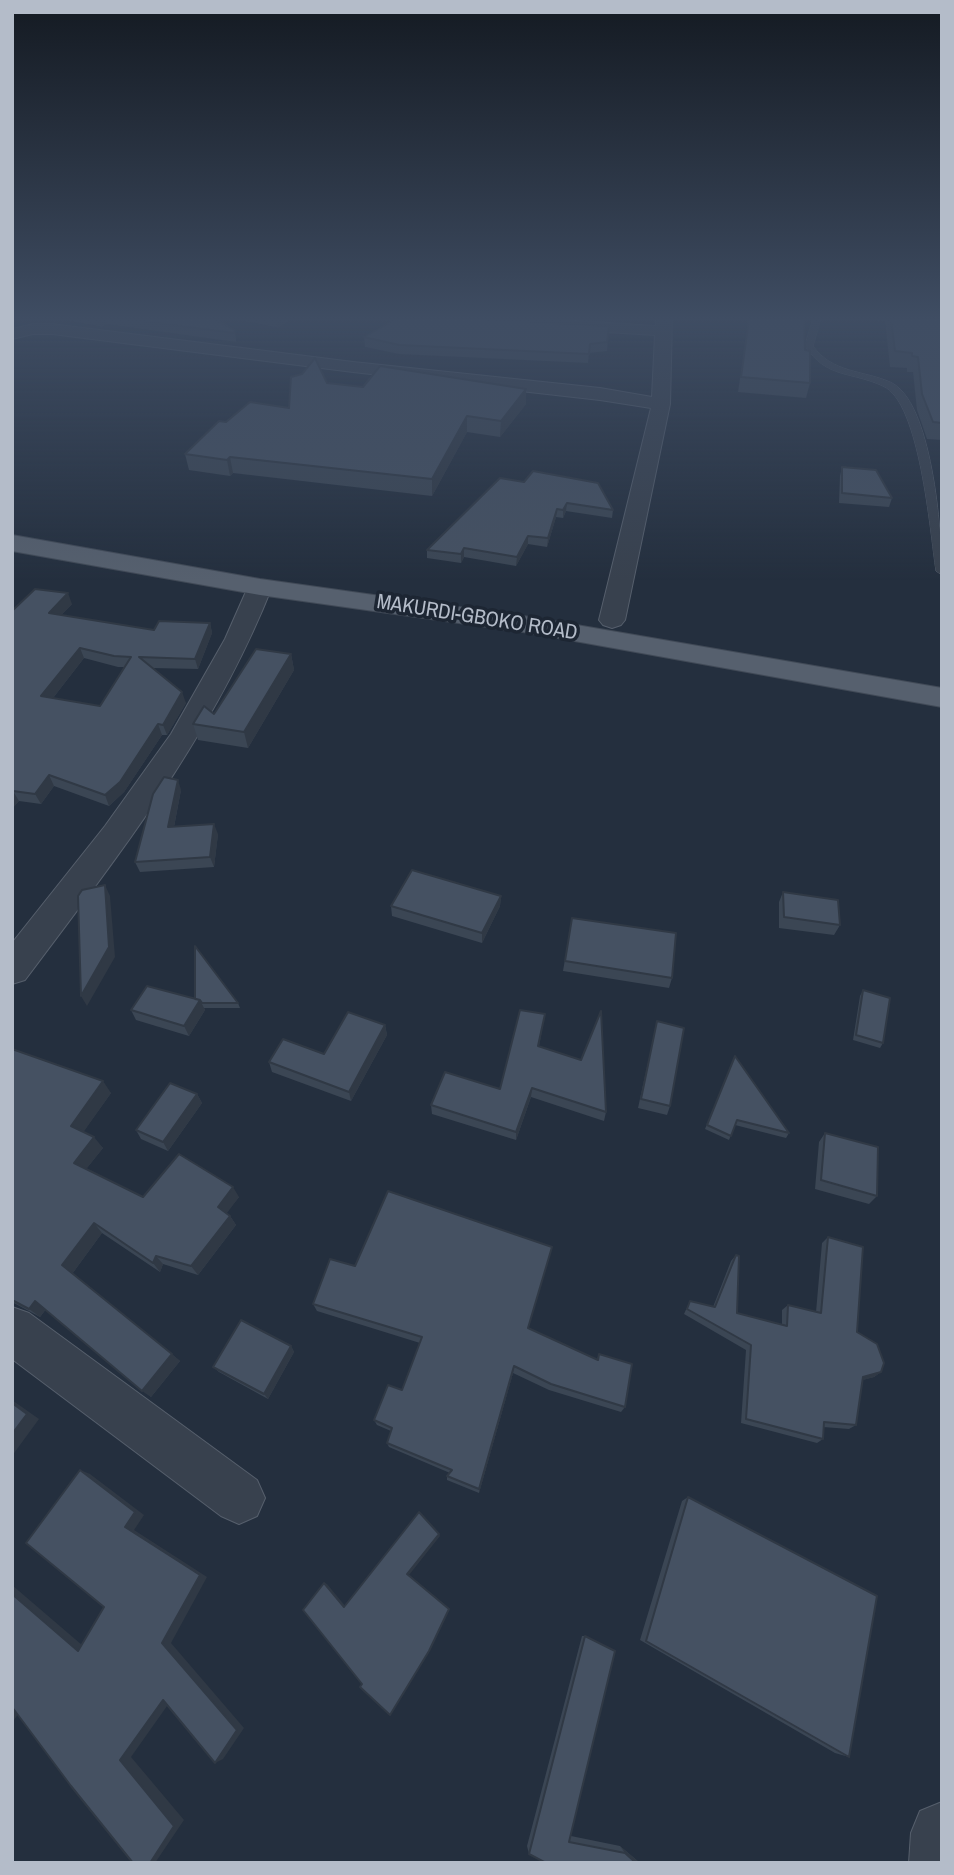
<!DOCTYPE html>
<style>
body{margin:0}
#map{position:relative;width:954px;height:1875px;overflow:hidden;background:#242f3e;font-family:"Archivo Narrow",sans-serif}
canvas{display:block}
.frame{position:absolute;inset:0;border:14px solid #b4bcc9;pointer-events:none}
</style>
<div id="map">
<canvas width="954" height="1875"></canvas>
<div class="frame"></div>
</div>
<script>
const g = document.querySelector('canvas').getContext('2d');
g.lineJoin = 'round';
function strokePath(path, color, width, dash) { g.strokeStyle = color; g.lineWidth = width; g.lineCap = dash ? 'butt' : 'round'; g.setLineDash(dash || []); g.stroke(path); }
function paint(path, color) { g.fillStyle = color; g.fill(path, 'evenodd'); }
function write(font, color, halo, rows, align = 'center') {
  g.font = font + ' "Archivo Narrow",sans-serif'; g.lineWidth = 7; g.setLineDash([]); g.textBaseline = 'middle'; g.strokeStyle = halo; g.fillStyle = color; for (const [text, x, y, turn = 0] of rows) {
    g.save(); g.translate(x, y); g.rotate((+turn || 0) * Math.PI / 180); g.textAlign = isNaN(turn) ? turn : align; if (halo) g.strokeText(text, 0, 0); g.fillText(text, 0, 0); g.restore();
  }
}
const service = new Path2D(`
 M813,319H821L813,346C832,373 862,370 890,382C932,400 942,532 942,575L936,571C930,531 920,402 883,386C851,371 827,379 805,346Z`);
const minor = new Path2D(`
 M466,319H547L656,326V319H672L670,404L625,620L621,625L612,628L603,625L599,620L651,408L600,400L353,372L52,334H33L12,339V329L33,324H52L353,362L600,388L652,397L655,335L474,324Z
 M260,580L269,582L272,587C213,736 120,853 25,980L12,984V943L105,826L171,734L225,639L248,587L251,582Z
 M12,1307L29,1313L257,1480L265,1498L257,1516L239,1524L221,1516L12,1359Z
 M942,1802V1863H909L911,1833L920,1811Z`);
const primary = new Path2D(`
 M12,535L260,579L530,617L942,688V707L530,633L260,595L12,551Z`);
const wall = new Path2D(`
 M62,319H214L235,330L236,339V342L106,324L102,327Z
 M237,319H291L278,328Z
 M374,319H481L609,326L607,351L589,353L588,363L399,354L365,347L364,337L392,321Z
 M749,319H804L805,350L810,383L806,398L738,392Z
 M859,319H942V440L927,439L917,410L913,372H907V368L890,367L885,321Z
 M327,383L363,387L526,389V404L500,437L467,432L432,496L233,473L230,476L189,470L185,454L289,408Z
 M842,467L892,498L889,507L839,503L840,476Z
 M500,478L613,510L612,518L566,511L563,518L556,517L547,547L528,544L516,566L464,557L461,563L427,558V550Z
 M72,604L61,615L154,630L210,623L212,633L198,669L152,668L186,703L167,735H162L124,792L109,806L54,786L41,804L19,801L12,808V611ZM84,658L118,667H124L100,706L53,698Z
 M291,654L294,670L248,748L198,740L193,724L214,714Z
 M181,790L174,827L218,834L214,867L140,872L135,862Z
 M783,892L840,925L834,935L779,928V902Z
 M501,896L500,906L482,943L392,916L391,906Z
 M572,918L672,978L669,988L563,971Z
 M863,990L883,1043L880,1048L853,1040L860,996Z
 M195,999L238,1003L240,1008H204L205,1010L189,1036L136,1020L131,1010Z
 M545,1014L539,1046L606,1112L604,1121L531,1097L516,1140L432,1114L431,1105L500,1089Z
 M657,1021L670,1106L667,1115L638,1108Z
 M385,1025L387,1035L351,1101L272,1072L269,1062L324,1054Z
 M12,1049L111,1093L83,1132L103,1148L86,1169L143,1197H239L226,1213L230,1216L236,1225L198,1275L163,1264L160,1272L102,1233L72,1274L180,1361L151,1397L46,1309L40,1317L12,1302Z
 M735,1056L789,1133L786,1138L735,1125L729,1140L705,1129Z
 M197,1094L202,1103L168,1151L141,1139L136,1130Z
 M825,1133L877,1196L869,1204L815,1189L819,1142Z
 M828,1237L857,1332L881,1372L874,1377L862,1380L856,1425L849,1429L823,1427V1439L817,1443L741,1423L746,1350L684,1314L690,1301L713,1307L731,1261L736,1255L737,1313L782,1325V1310L788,1305L816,1312L822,1243Z
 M552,1247L528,1329L597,1359L599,1354L625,1407L621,1412L549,1390L513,1373L479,1493L447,1480V1476L450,1473L389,1447L387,1443L391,1431L377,1425L374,1420L402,1390L420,1343L317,1311L313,1304L355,1266Z
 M291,1346L294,1352L268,1399L219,1372L213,1367Z
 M688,1497L849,1757L835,1753L640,1640L682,1501Z
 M582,1636H585L571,1836L620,1846L640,1863L529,1854L527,1846Z`);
const shadedWall = new Path2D(`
 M99,319H104L106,324L102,327Z
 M276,319H291L278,328Z
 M526,389V404L500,437L501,421Z
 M467,416V432L432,496V479Z
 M230,457L233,473L230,476L227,460Z
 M567,503L566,511L563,518V510Z
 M557,509L556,517L547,547L548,538Z
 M528,536V544L516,566L517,557Z
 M464,548V557L461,563V554Z
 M68,593L72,604L53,623L49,613Z
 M210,623L212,633L198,669L195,659Z
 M80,648L84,658L46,707L41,696Z
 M291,654L294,670L248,748L244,732Z
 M182,692L186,703L167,735L163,725Z
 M158,724L162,735L124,792L109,806L105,795Z
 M49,775L54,786L41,804L35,794Z
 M178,780L181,790L172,837L168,827Z
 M13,791L19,801L13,808L12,806Z
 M214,824L218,834L214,867L210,857Z
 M105,885L110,896L115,957L87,1006L81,996Z
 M501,896L500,906L482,943V933Z
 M200,1000L205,1010L189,1036L184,1026Z
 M385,1025L387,1035L351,1101L349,1092Z
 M103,1081L111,1093L80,1137L71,1126Z
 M532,1088L531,1097L516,1140V1132Z
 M197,1094L202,1103L168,1151L163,1142Z
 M94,1137L103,1148L83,1173L74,1163Z
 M233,1187L239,1197L224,1217L218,1207Z
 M230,1216L236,1225L198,1275L191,1266Z
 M94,1223L102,1233L72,1274L62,1265Z
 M156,1256L163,1264L160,1272L153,1263Z
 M35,1301L46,1309L40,1317L29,1309Z
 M291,1346L294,1352L268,1399L264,1394Z
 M172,1354L180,1361L151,1397L142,1391Z
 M514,1366L513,1373L479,1493V1489Z
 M881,1372L874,1377L856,1382L863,1377Z
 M12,1400L39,1419L12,1456Z
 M80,1470L90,1474L144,1515L134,1530L207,1577L171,1643L244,1728L223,1759L215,1763L162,1643L125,1527Z
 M439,1534L440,1536L409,1575L407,1574Z
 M324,1583L327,1584L346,1607H344Z
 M12,1585L89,1651H78L12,1594Z
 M449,1609L429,1650L390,1715Z
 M172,1699L131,1757L184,1820L155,1863H150L120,1760L163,1700Z
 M25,1704L12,1723V1705Z
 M620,1846L640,1863H636L625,1853Z`);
const building = new Path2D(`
 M127,319H214L235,330L234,333Z
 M396,319H481L609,326L607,342L590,344L589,354L399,345L364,337Z
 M749,319H804L805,350L810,351V383L741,377Z
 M891,319H942V423L933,422L922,394L918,357L912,356V353L895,351Z
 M315,358L327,383L363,387L380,366L526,389L501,421L467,416L432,479L230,457L227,460L185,454L219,421L226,422L250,402L289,408L291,377L302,374Z
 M842,467L876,470L892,498L842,493Z
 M533,471L598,483L613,510L567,503L563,510L557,509L548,538L528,536L517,557L464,548L461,554L427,550L500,478L524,482Z
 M35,589L68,593L49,613L154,630L159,621L210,623L195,659L139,657L182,692L163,725L158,724L120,782L105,795L49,775L35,794L13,791L12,792V611ZM80,648L114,656L131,657L100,706L41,696Z
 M256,649L291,654L244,732L193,724L204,706L214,714Z
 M164,777L178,780L168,827L214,824L210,857L135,862L153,794Z
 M412,870L501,896L482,933L391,906Z
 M105,885L109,947L81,996L78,896L82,890Z
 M783,892L838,900L840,925L784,917Z
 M572,918L676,933L672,978L565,961Z
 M195,946L238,1003H202L200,1000L195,999Z
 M147,986L200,1000L184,1026L131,1010Z
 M863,990L890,998L883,1043L856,1035Z
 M520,1010L545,1014L538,1046L581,1060L601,1011L606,1112L532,1088L516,1132L431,1105L445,1072L500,1089Z
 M348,1012L385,1025L349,1092L269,1062L283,1039L324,1054Z
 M657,1021L684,1028L670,1106L641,1099Z
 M12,1049L103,1081L71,1126L94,1137L74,1163L143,1197L179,1154L233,1187L218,1207L230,1216L191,1266L156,1256L153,1263L94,1223L62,1265L172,1354L142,1391L35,1301L29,1309L12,1300Z
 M735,1056L789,1133L737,1120L731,1136L707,1125Z
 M170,1083L197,1094L163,1142L136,1130Z
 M825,1133L878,1147L877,1196L821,1180Z
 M388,1191L552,1247L528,1328L598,1360L599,1354L632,1364L625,1407L551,1384L514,1366L479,1489L447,1476L452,1470L387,1443L392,1428L374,1420L388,1385L402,1390L422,1337L313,1304L330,1259L355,1266Z
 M828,1237L863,1247L857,1332L877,1344L884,1363L881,1372L863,1377L856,1425L824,1422L823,1439L746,1419L751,1345L687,1309L690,1301L715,1307L736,1255L739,1256L737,1313L787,1326L788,1305L821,1313Z
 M241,1320L291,1346L264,1394L213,1367Z
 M12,1403L27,1414L12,1434Z
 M80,1470L135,1512L125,1527L200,1575L162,1643L237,1730L215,1763L163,1700L120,1760L174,1826L150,1863H133L71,1786L12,1707V1594L78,1651L104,1607L26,1543Z
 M688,1497L877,1596L849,1757L646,1641Z
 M419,1512L439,1534L407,1574L449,1609L429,1651L390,1715L360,1687L362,1684L303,1610L324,1583L344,1607Z
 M585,1636L615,1651L569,1842L625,1853L636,1863H546L529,1854Z`);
const farStreetnames = [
 ["MAKURDI-GBOKO ROAD",477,618,9]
];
strokePath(service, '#565f6c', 1);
strokePath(minor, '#565f6c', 2);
strokePath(primary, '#414a57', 2);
paint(service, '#38414e');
paint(minor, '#38414e');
paint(primary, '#56606e');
paint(wall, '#3b4654');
paint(shadedWall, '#303945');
paint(building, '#455162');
strokePath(building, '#303945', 2);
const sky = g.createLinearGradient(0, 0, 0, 581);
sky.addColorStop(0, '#141a22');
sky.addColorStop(0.55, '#3f4d63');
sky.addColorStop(1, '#3f4d6300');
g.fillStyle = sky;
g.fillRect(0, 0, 954, 581);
write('21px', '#b4bcc9', '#1d2633', farStreetnames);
</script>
